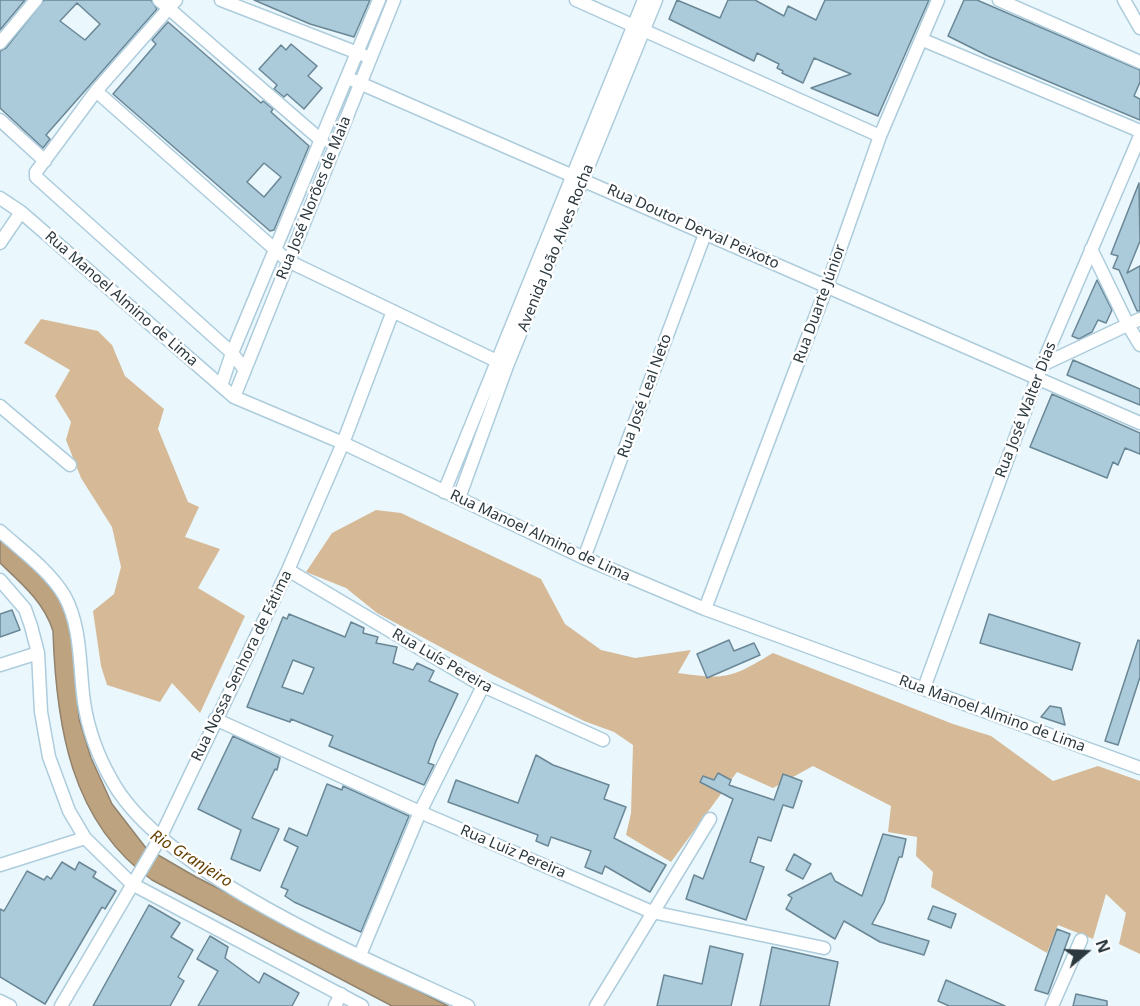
<!DOCTYPE html>
<meta charset="utf-8">
<style>
body{margin:0}
#map{position:relative;width:1140px;height:1006px;overflow:hidden;background:#eaf7fd;font-family:"Noto Sans",sans-serif}
canvas{display:block}
.north{position:absolute;left:1056px;top:922px;width:60px;height:60px;-webkit-text-stroke:4px #fff;paint-order:stroke;rotate:71deg;font-size:16px;font-weight:700;line-height:24px;text-align:center;color:#2c393f}
.north::after{content:'';display:block;margin:auto;width:21px;height:27px;background:#2c393f;clip-path:polygon(50% 0,100% 100%,50% 72%,0 100%)}
</style>
<div id="map">
<canvas width="1140" height="1006"></canvas>
<div class="north">N</div>
</div>
<script>
const g = document.querySelector('canvas').getContext('2d');
g.lineJoin = 'round';
function paint(path, color) { g.fillStyle = color; g.fill(path, 'evenodd'); }
function strokePath(path, color, width, dash) { g.strokeStyle = color; g.lineWidth = width; g.lineCap = dash ? 'butt' : 'round'; g.setLineDash(dash || []); g.stroke(path); }
function write(font, color, halo, rows, align = 'center') {
  g.font = font + ' "Noto Sans",sans-serif'; g.lineWidth = 5; g.setLineDash([]); g.textBaseline = 'middle'; g.strokeStyle = halo; g.fillStyle = color; for (const [text, x, y, turn = 0] of rows) {
    g.save(); g.translate(x, y); g.rotate((+turn || 0) * Math.PI / 180); g.textAlign = isNaN(turn) ? turn : align; if (halo) g.strokeText(text, 0, 0); g.fillText(text, 0, 0); g.restore();
  }
}
const forest = new Path2D(`
 M41,319L98,331L112,345L125,376L164,409L158,429L188,502L199,507L185,537L220,549L198,588L245,616L200,713L172,683L160,702L107,685L101,666L93,611L114,594L121,567L112,527L81,478L66,440L71,422L55,396L70,370L24,343Z
 M376,510L401,513L541,579L565,624L601,650L635,658L691,650L678,673C727,680 731,678 773,653L953,724L991,736L1053,781L1098,766L1140,781V954L1119,944L1126,913L1106,894L1093,939L1058,925L1047,953L931,887L933,872L916,856L917,837L888,832L891,806L813,766L773,788L737,772L671,862L626,835L631,813L633,745L614,732L584,721L491,674L377,613L346,588L306,572L332,533Z`);
const water = new Path2D(`
 M0,537L40,574L62,602L72,629L79,719L91,758L112,804L146,848L196,877L448,1006H392L152,880C70,822 56,724 53,631C44,602 21,583 0,563Z`);
const building = new Path2D(`
 M0,0H25L0,30Z
 M44,0H151L157,9L46,135L50,139L43,148L0,108V51L6,48ZM77,3L100,24L85,40L60,21Z
 M254,0H370L354,37L310,24Z
 M677,0L720,18L728,0H755L784,16L788,6L816,20L825,0H929L878,116L811,88L851,74L814,58L803,83L782,73L783,71L777,68L779,64L757,53L754,61L669,19Z
 M964,0H977L1140,70V82L1134,96L1140,99V120L988,56L948,36Z
 M168,22L261,103L263,101L273,109L271,112L309,146L274,230L270,231L113,94L156,44L152,40ZM264,163L281,177L264,197L247,182Z
 M291,44L317,66L308,76L322,88L304,109L287,94L284,97L274,89L277,85L259,69L281,45L286,50Z
 M1139,183L1140,241L1127,273L1140,266V311H1137L1119,270L1113,268L1118,256L1111,254Z
 M1097,280L1112,310L1106,323L1098,320L1092,332L1079,339L1072,336Z
 M1073,360L1140,389V405L1067,375Z
 M1052,394L1140,433V454L1125,448L1118,465L1113,462L1107,478L1030,447Z
 M12,610L20,630L0,637V614Z
 M289,614L345,637L351,622L364,628L363,633L378,637L376,643L397,647L393,663L413,670L417,663L434,671L429,681L458,694L436,741L428,763L434,765L424,785L329,746L333,736L291,719L290,722L247,707L283,617L287,619ZM293,660L314,668L303,694L282,687Z
 M989,614L1080,643L1072,670L980,643Z
 M729,640L734,651L754,643L760,655L707,678L697,654Z
 M1138,640L1140,641V677L1118,745L1105,741Z
 M1050,706L1061,708L1065,725L1041,717Z
 M233,736L280,758L277,770L275,769L252,818L279,829L260,871L231,859L241,830L198,809Z
 M536,755L553,765L609,785L604,799L626,807L614,838L666,865L650,892L605,866L602,874L585,867L591,851L551,837L548,846L536,841L538,835L448,802L456,780L518,803Z
 M718,773L731,780L729,785L774,800L783,774L802,781L793,808L783,805L771,841L758,837L750,862L764,867L746,920L686,899L694,875L703,879L733,799L700,782L703,776L714,780Z
 M327,784L342,790L343,786L409,816L361,932L294,902L285,896L288,890L281,887L298,847L284,840L289,828L307,836Z
 M883,834L906,839L902,857H899L884,902L872,924L929,941L924,955L880,942L844,921L835,939L786,909L792,898L788,895L831,873L835,881L862,896Z
 M794,854L811,864L803,879L786,870Z
 M62,862L75,870L79,862L96,872L93,877L116,891L105,909L102,907L45,1004L0,977V909L4,911L27,871L44,880L47,876L51,879Z
 M149,905L180,923L171,937L193,950L178,977L184,981L170,1006H93Z
 M933,906L956,914L951,928L928,919Z
 M1057,929L1070,934L1048,994L1035,990Z
 M210,936L228,947L225,958L259,983L264,973L299,993L292,1006H198L218,971L197,959Z
 M710,946L743,954L731,1006H657L664,975L702,984Z
 M772,947L838,962L829,1006H760Z
 M946,980L1005,1006H949L938,1001Z
 M1076,994L1107,1001V1006H1073Z`);
const street = new Path2D(`
 M159,0L322,141
 M176,0L96,91L36,172V177L232,353L245,370
 M221,0L363,55
 M576,0L880,136
 M999,0L1140,62
 M1124,0L1140,28
 M923,40L1140,131
 M0,43L36,0
 M348,78L1140,423
 M96,91L288,261L503,364
 M0,120L45,161
 M0,198L21,212L234,397L343,443L584,558L705,609L1140,768
 M0,243L21,212
 M1091,249L1128,325L1140,345
 M1042,365L1140,319
 M221,386L232,353L379,0
 M234,397L394,0
 M0,406L70,465
 M444,492L644,0
 M459,498L507,366L656,0
 M0,531C22,551 48,569 64,595C82,627 79,667 84,702C88,729 98,756 111,779C162,875 370,960 468,1006
 M584,558L705,234
 M288,570L483,686L603,740
 M0,580L25,609L31,626L38,653L41,712L49,757L69,811L85,838L132,884L362,1006
 M705,609L827,286L880,136L938,0
 M0,665L38,653
 M924,688L1042,365L1140,136
 M215,719L420,812L652,912L824,948
 M0,865L85,838
 M360,955L420,812L483,686
 M0,1001L10,1006
 M61,1006L160,838L288,570L343,443L393,311
 M335,1006L341,994
 M596,1006L710,819
 M1052,1006L1081,940`);
const streetNames = [
 ["Rua José Norões de Maia",314,198,-68],
 ["Rua Doutor Derval Peixoto",693,227,24],
 ["Avenida João Alves Rocha",556,248,-68],
 ["Rua Manoel Almino de Lima",121,299,41],
 ["Rua Duarte Júnior",820,304,-70],
 ["Rua José Leal Neto",645,396,-70],
 ["Rua José Walter Dias",1026,410,-69],
 ["Rua Manoel Almino de Lima",540,536,25],
 ["Rua Luís Pereira",442,661,30],
 ["Rua Nossa Senhora de Fátima",242,666,-64],
 ["Rua Manoel Almino de Lima",992,714,20],
 ["Rua Luiz Pereira",513,852,23]
];
const waterNames = [
 ["Rio Granjeiro",191,859,32]
];
paint(forest, '#d6ba97');
paint(water, '#bea381');
strokePath(water, '#92836d', 1.5);
paint(building, '#abcada');
strokePath(building, '#6a8796', 1.5);
strokePath(street, '#adccdc', 15);
strokePath(street, '#fff', 12);
write('15px', '#2c393f', '#fff', streetNames);
write('italic 16px', '#654000', '#fff', waterNames);
</script>
